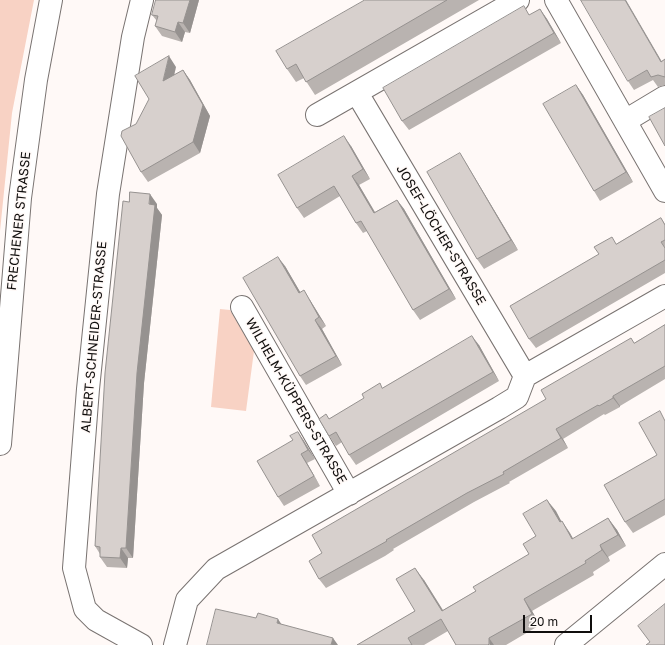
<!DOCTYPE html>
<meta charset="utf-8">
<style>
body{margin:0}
#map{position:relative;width:665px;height:645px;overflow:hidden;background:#fff9f7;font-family:"Golos Text",sans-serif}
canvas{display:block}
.scale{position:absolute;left:523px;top:615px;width:69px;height:18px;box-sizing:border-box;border:2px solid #100e0d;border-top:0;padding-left:5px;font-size:12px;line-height:14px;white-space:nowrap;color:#100e0d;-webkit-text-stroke:3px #fff9f7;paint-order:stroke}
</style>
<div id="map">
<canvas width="665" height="645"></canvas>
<div class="scale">20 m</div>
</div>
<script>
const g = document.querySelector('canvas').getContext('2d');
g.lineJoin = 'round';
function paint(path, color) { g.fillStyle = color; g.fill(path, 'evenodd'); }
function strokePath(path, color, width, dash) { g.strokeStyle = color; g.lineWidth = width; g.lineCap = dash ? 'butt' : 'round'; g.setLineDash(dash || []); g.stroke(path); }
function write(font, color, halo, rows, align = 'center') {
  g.font = font + ' "Golos Text",sans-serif'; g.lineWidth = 3; g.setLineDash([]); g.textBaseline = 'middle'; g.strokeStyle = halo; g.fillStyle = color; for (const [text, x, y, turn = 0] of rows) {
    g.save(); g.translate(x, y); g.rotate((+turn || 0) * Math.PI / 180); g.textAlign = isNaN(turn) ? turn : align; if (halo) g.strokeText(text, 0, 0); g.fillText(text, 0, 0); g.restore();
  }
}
const green = new Path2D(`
 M0,0H34L12,113L0,231Z
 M220,309L230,310L254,351L246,411L211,407Z`);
const minor = new Path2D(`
 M556,0L665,191
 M357,93L525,376
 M317,115L518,0
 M625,121L665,97
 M242,307L349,494
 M141,645L96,620L85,609L74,568L88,389L108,194L133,37L142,0
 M175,645L187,600L216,569L499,408L517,397L525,376L665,296
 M566,645L665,564`);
const major = new Path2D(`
 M0,444L20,198L36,80L51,0`);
const wall = new Path2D(`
 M199,0L190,33L185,32L182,42L162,36L155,26L157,21L152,15Z
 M365,0H479L315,95L304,78L296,82L287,69Z
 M540,9L547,19L561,43L409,130L402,121L530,15Z
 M665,59V85L658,87L653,80L634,90L628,81Z
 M176,67L174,75L183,70L190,80L210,116L200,153L148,182L141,172Z
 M576,85L583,95L633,182L600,201L594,191Z
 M351,146L370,179L359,185L375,212L397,200L404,209L456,299L420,320L413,310L367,231L363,233L356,223L340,196L304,218L297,208Z
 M466,163L518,250L484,269L477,259Z
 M157,204V208L162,215L144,383L133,558H128L127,568L107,567L100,557V554L95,546Z
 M661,218L665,224V273L536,348L529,339L599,254Z
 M285,266L300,292L310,300L326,326L322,329L342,365L306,385L300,376Z
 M665,325V379L620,406V407L605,415L604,414L563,439L568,448L509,482L510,483L474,502L393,549L394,550L385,556L326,588L319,579L322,553L546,399L631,338L634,343Z
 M479,345L499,381L356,465L349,455L342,442L336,446L329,436V419L383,388Z
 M665,419V515L633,533L625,522L657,455Z
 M298,432L304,441L315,459L307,463L320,486L284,506L278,497L293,440Z
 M547,500L573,539L608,518L617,530L626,546L608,557L610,561L593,572L594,575L532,611L540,625L506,645H456L448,631L424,645H357L415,611L424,580L443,610L476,591L529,554L536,536Z`);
const shadedWall = new Path2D(`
 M190,0H199L190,33L183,23Z
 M625,0H626L665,67L661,62Z
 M540,9L547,19L561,43L554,33Z
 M178,22L185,32L182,42L175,32Z
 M169,56L176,67L170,92L163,81Z
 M183,70L190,80L210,116L200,153L193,142Z
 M576,85L583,95L633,182L626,172Z
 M344,136L351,146L370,179L363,169Z
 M460,153L466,163L518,250L511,240Z
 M352,176L359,185L381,223L374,213Z
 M150,194L157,204V208L162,215L144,383L133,558L126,548L137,373Z
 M397,200L404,209L456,299L449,289Z
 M278,257L285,266L306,302L299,293Z
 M304,290L310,300L326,326L319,317Z
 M315,320L322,329L342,365L336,356Z
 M472,336L479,345L499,381L493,372Z
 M613,396L620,406V407L613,398Z
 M556,429L563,439L568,448L561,438Z
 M298,432L304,441L315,459L308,450Z
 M301,454L307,463L320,486L314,476Z
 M547,500L556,511L568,534L560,522Z
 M608,518L617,530L626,546L618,535Z
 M562,521L570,533L580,551L572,539Z
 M600,545L608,557L610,561L602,550Z
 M121,548L128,558L127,568L120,558Z
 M415,568L424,580L450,622L442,611Z
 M524,599L532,611L540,625L532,614Z
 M278,619L284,628L277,623Z
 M333,638L338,645H331Z
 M489,638L494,645H490Z`);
const building = new Path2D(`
 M156,0H190L183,23L178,22L175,32L155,26L158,16L152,15Z
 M365,0H447L306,82L296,64L287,69L276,51Z
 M581,0H625L661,62L665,59V77L658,75L651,77L647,70L628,81Z
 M524,6L529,15L540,9L554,33L402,121L383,88Z
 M169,56L163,81L183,70L203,105L193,142L141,172L121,136L122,131L136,124L149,99L135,76Z
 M576,85L626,172L594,191L543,104Z
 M665,108V146L649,117Z
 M344,136L363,169L352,176L374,213L397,200L449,289L413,310L361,221L356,223L334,186L297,208L278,175Z
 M460,153L511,240L477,259L427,172Z
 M130,192L150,194L149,204L155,205L137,373L126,548H121L120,558L100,557V547L95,546L105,373L123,201L129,202Z
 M661,218L665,225V240L661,242L665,248V260L529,339L510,306L599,254L594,247L612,237L616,244Z
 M278,257L299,293L304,290L319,317L315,320L336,356L300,376L243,278Z
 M665,325V366L613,396V398L599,406L598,405L556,429L561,438L503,472L504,474L467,493L386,540L387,541L378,546L319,579L309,561L322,553L312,535L546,399L541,390L631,338L634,343Z
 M472,336L493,372L349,455L336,432L329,436L319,419L326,414L329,419L364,398L362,394L380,383L382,388Z
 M660,411L665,421V499L625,522L604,485L657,455L639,423Z
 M298,432L308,450L301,454L314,476L278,497L257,461L293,440L290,436Z
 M547,500L560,522L562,521L572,539L608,518L618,535L600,545L602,550L585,561L586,563L524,599L532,614L489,638V644L488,645H456L441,619L408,638L412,645H357L415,611L396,579L415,568L442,611L476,591L473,587L529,554L523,544L536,536L523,514Z
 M665,604V645H646L650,642L638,626Z
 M216,609L256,618L258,613L278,619L277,623L333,638L331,645H207Z`);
const streetNames = [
 ["FRECHENER STRASSE",19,221,-84],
 ["JOSEF-LÖCHER-STRASSE",441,235,59],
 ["ALBERT-SCHNEIDER-STRASSE",94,337,-85],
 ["WILHELM-KÜPPERS-STRASSE",296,401,60]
];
paint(green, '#f8d2c4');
strokePath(minor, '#797371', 24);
strokePath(major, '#797371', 24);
strokePath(minor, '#fff', 22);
strokePath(major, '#fff', 22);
paint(wall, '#b9b3b0');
paint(shadedWall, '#969290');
paint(building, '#d7d0cd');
strokePath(building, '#969290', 1);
write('13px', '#100e0d', '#fff9f7', streetNames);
</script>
